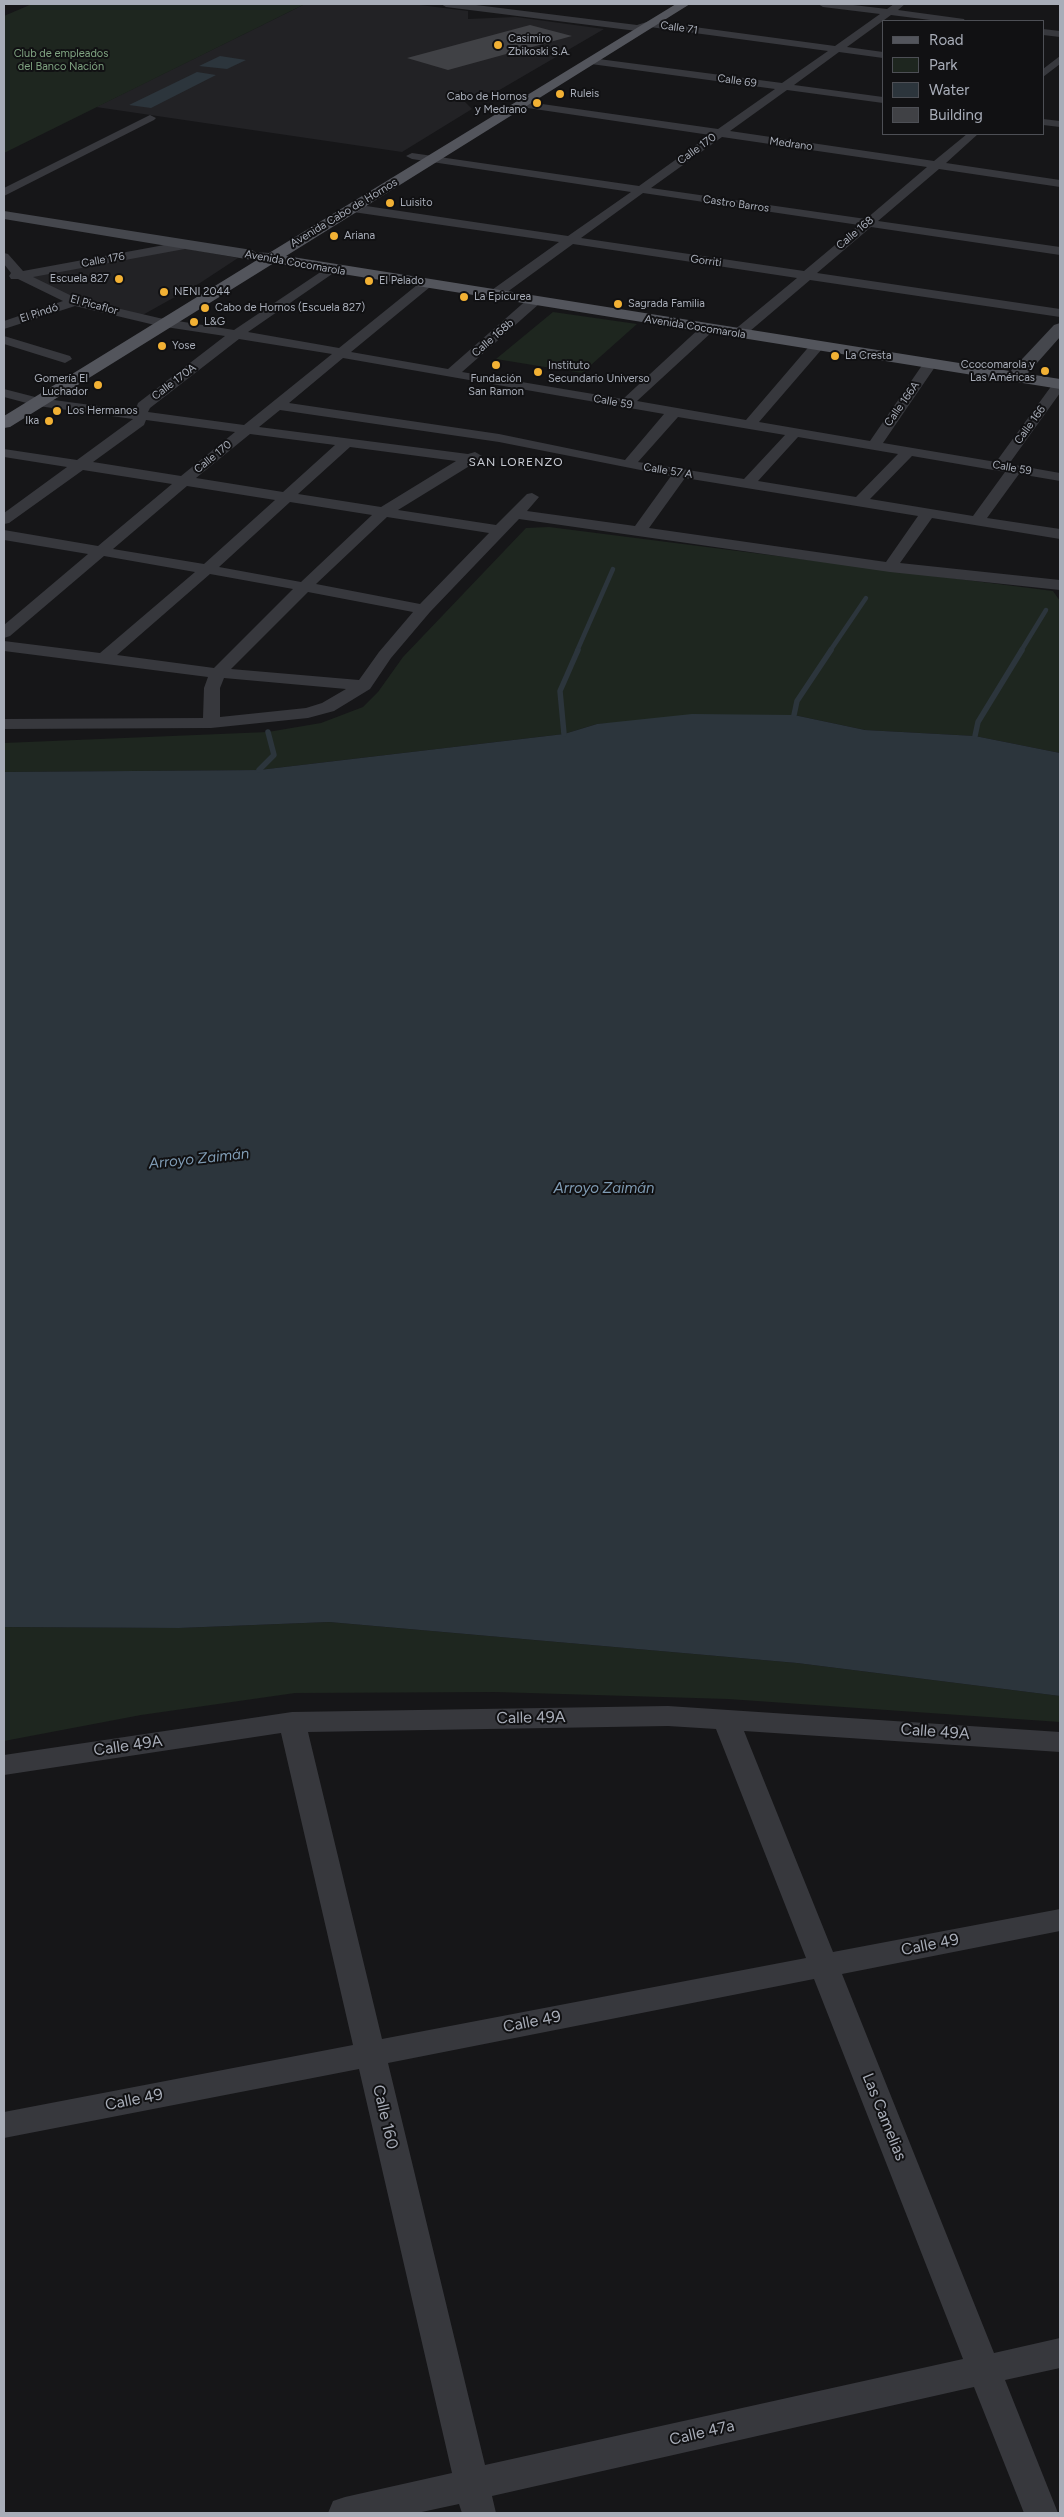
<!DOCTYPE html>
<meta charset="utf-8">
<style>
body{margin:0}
#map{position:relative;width:1064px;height:2517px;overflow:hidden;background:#161618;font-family:Figtree,sans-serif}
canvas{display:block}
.frame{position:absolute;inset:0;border:5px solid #a8adb8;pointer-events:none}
.legend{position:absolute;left:882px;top:20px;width:162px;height:115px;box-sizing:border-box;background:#111113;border:1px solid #4d4f55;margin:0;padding:6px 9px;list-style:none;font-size:15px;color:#a8adb8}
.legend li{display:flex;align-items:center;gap:10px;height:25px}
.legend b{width:25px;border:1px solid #4d4f55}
</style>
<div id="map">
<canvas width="1064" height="2517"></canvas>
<div class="frame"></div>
<ul class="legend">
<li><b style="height:6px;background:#53555c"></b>Road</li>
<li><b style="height:14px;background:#1e261f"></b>Park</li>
<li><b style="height:14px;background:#2c353c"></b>Water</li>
<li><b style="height:14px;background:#404145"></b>Building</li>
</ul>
</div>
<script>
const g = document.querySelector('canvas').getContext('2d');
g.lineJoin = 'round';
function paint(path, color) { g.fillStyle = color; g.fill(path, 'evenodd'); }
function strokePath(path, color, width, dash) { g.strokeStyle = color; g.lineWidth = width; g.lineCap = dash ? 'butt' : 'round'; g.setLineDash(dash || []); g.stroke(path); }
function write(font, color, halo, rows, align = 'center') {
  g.font = font + ' Figtree,sans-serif'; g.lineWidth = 4; g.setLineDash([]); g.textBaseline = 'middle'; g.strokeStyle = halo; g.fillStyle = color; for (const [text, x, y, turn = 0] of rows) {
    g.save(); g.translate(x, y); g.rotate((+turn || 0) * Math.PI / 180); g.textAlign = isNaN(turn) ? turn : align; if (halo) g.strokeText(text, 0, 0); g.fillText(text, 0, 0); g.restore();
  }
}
const built = new Path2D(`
 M305,4H412L468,11V19L516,17L604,29L496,92L476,94L470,97L464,101L472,109L402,152L96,107Z
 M178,247L238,258L200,283L139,317L76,300L20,275Z`);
const green = new Path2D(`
 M32,4H305L4,153V16Z
 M553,312L637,324L582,373L496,359Z
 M549,527L1053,591L1060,601V753L975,736L865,730L794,715L597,724L564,734L259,770L4,772V743L268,732L321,723L363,707L378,692L403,657L526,528Z
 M329,1622L797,1663L1060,1696V1722L728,1699L496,1692L295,1693L141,1715L4,1741V1627L179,1628Z`);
const water = new Path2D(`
 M220,56L246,60L227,69L199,66Z
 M197,72L216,75L151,108L129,105Z
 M692,714L794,715L865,730L975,736L1060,753V1696L797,1663L329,1622L179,1628L4,1627V772L259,770L564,734L597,724Z`);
const streamFar1 = new Path2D(`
 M577,651L613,569
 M830,651L866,598
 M1021,651L1046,610`);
const stream = new Path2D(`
 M794,715L797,701L831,650
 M564,734L560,691L578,650
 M975,736L978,722L1022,650
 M259,770L274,755L268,732`);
const building = new Path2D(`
 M530,25L572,36L448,70L407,58Z`);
const street = new Path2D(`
 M441,4H468L637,25L650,21L835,46L880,14L823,7L818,4H845L887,9L894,4H905L898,10L964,19L965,21H938L891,15L847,47L883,52V58L839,52L794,85L883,97V103L787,90L730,131L934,161L967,134H978L946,163L1060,180V187L939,169L878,221L1060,247V255L871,227L817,273L1060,309V317L810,280L743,337L738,338L731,334L733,331L797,278L573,244L499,298H489L488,295L489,292L559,242L353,212L347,208L353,204L568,236L631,192L412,159L406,156L412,153L639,186L710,135L521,107L516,104L521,101L718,129L775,89L591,64L586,61L591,58L782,83L828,51L650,27L637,31L446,7ZM722,137L927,167L866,219L651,188ZM643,193L859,225L804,271L581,238Z
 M1043,29L1060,31V37L1043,35Z
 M1060,56V64L1043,77V69Z
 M150,115L156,118L154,120L4,196V188Z
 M1043,119L1060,121V127L1043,125Z
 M186,241L192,245L190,248L33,277L78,299L159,318L234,330L331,265L335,266L337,269L335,272L248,332L339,348L422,281L426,280L432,284L430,287L351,352L448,369L529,298L534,297L540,301L539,304L462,372L623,399L702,326H712L714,329L712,332L637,401L746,420L812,343L817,342L824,346L822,349L759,422L870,441L925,361L930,360L937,364L883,443L996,462L1055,381L1060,380V393L1009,464L1060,473V481L1019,474L987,518L1060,529V539L932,518L900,563L1060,580V590L890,572L519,519L430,612L391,658L370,689L334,711L308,718L211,728L4,729V719L203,718L204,688L208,677L4,651V641L100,653L195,572L104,556L10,636L4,638V625L88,554L4,540V530L98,546L172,484L83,470L9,523L4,524V513L67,467L4,457V449L77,460L133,419L38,406L4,397V389L39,398L135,411L138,403L225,336L159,326L75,306L4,329V321L63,301L18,279H11L9,276L11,273L4,264V253L8,254L23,271ZM239,339L332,354L244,425L148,412L150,408ZM343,358L664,414L625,460L499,434L289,403ZM280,410L499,442L671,476L635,526L527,511L539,497L532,493L527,494L496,525L398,510L476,462L482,456L475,452L468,454L259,427ZM678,417L785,435L744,479L638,462ZM146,420L235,432L181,476L93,462L144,425ZM250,434L335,445L283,492L196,478ZM798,437L898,454L856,497L758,481ZM350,447L456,461L381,507L298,494ZM912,456L1005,472L973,516L870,499ZM685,478L918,516L886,562L649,528ZM187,486L275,500L204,564L113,549ZM290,502L372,515L301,582L219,567ZM387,517L489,533L420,604L316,584ZM210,574L293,589L214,668L117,655ZM308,592L413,612L379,652L359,680L231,669ZM224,678L346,689L322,703L306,708L220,717V688Z
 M4,336L70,356L72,359L65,363L4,344Z
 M668,1706L1060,1732V1752L744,1731L833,1952L1060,1909V1931L842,1974L994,2353L1060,2338V2368L1005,2380L1058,2513H1024L974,2387L492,2496L496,2513H462L459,2504L417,2513H328L333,2501L345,2497L452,2473L359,2069L4,2138V2112L353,2045L281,1733L4,1775V1755L292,1712ZM668,1726L716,1729L806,1958L382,2039L308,1732ZM814,1979L963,2359L485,2465L388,2063Z`);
const secondary = new Path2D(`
 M4,211L252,250L260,255L252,260L4,219Z
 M1060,323V337L1021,381H1009L1007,377L1009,373L1054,325Z`);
const primary = new Path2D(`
 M676,4H690L286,256L1060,379V389L274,263L10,427L4,428V416L257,260L247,258L244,255L247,252L269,253Z`);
const markers = [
 [498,45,5,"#f2b134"],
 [560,94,5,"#f2b134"],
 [537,103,5,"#f2b134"],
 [390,203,5,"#f2b134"],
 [334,236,5,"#f2b134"],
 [119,279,5,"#f2b134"],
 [369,281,5,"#f2b134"],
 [164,292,5,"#f2b134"],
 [464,297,5,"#f2b134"],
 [618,304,5,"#f2b134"],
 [205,308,5,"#f2b134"],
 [194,322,5,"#f2b134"],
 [162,346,5,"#f2b134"],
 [835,356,5,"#f2b134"],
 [496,365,5,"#f2b134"],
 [1045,371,5,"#f2b134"],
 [538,372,5,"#f2b134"],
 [98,385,5,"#f2b134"],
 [57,411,5,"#f2b134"],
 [49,421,5,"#f2b134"]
];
const farStreetnames = [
 ["Calle 71",679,28,8],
 ["Calle 69",737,81,8],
 ["Medrano",791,144,8],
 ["Calle 170",697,149,-36],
 ["Castro Barros",736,204,8],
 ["Avenida Cabo de Hornos",344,213,-31],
 ["Calle 168",855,233,-40],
 ["Calle 176",103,260,-10],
 ["Gorriti",706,261,8],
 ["Avenida Cocomarola",295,263,10],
 ["El Picaflor",94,305,15],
 ["El Pindó",39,313,-18],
 ["Avenida Cocomarola",695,327,9],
 ["Calle 168b",493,338,-41],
 ["Calle 170A",174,382,-37],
 ["Calle 59",613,402,10],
 ["Calle 166A",902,404,-55],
 ["Calle 166",1030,425,-54],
 ["Calle 170",213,457,-39],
 ["Calle 59",1012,468,10],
 ["Calle 57 A",668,471,9]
];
const farPoinames = [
 ["Casimiro",508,39],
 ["Zbikoski S.A.",508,52],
 ["Ruleis",570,94],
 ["Cabo de Hornos",527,97,"right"],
 ["y Medrano",527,110,"right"],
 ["Luisito",400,203],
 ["Ariana",344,236],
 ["Escuela 827",109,279,"right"],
 ["El Pelado",379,281],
 ["NENI 2044",174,292],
 ["La Epicurea",474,297],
 ["Sagrada Familia",628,304],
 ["Cabo de Hornos (Escuela 827)",215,308],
 ["L&G",204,322],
 ["Yose",172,346],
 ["La Cresta",845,356],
 ["Ccocomarola y",1035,365,"right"],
 ["Las Américas",1035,378,"right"],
 ["Instituto",548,366],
 ["Secundario Universo",548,379],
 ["Gomería El",88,379,"right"],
 ["Luchador",88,392,"right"],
 ["Fundación",496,379,"center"],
 ["San Ramon",496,392,"center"],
 ["Los Hermanos",67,411],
 ["Ika",39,421,"right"]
];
const farParknames = [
 ["Club de empleados",61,54],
 ["del Banco Nación",61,67]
];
const farNeighbourhoodnames = [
 ["SAN LORENZO",516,462]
];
const waterNames = [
 ["Arroyo Zaimán",199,1159,-6],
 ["Arroyo Zaimán",604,1189]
];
const nearStreetnames = [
 ["Calle 49A",531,1718,-1],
 ["Calle 49A",935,1732,4],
 ["Calle 49A",128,1746,-8],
 ["Calle 49",930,1945,-11],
 ["Calle 49",532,2022,-11],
 ["Calle 49",134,2100,-11],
 ["Calle 160",385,2117,77],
 ["Las Camelias",884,2117,68],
 ["Calle 47a",702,2433,-13]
];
paint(built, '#222225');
paint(green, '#1e261f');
paint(water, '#2c353c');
strokePath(streamFar1, '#2c353c', 4.5);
strokePath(stream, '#2c353c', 5.5);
paint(building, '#404145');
paint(street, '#37383d');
paint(secondary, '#45474d');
paint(primary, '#53555c');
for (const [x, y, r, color] of markers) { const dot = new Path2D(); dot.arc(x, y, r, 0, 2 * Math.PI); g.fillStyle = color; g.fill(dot); strokePath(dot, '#111113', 2); }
write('11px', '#a8adb8', '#111113', farStreetnames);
write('11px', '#a8adb8', '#111113', farPoinames, 'left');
write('11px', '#7fa381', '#111113', farParknames);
g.letterSpacing = '1px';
write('12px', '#c9ccd4', '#111113', farNeighbourhoodnames);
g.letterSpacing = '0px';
write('italic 15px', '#7f9bb3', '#111113', waterNames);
write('16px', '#a8adb8', '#111113', nearStreetnames);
</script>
